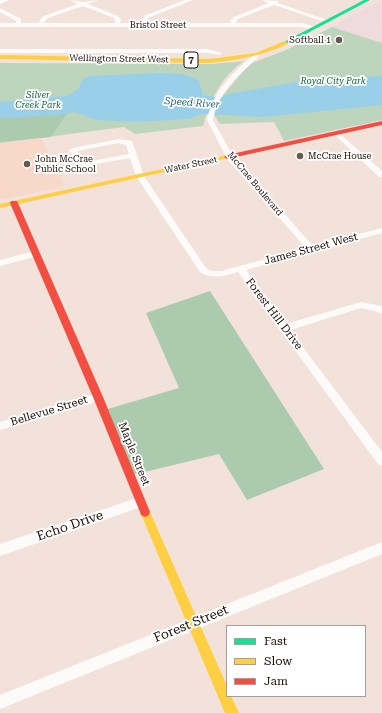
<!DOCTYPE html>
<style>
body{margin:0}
#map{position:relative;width:382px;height:713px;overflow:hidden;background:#f2e2da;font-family:"Roboto Serif",serif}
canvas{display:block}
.legend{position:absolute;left:226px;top:625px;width:140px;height:72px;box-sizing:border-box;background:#fff;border:1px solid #a49f9d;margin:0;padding:5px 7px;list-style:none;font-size:12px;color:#1b0f09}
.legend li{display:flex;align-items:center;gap:8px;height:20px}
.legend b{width:20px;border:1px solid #a49f9d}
</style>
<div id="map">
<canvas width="382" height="713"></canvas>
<ul class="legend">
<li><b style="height:5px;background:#16e098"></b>Fast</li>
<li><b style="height:5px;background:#ffcf43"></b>Slow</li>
<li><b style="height:5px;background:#f24e42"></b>Jam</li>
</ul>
</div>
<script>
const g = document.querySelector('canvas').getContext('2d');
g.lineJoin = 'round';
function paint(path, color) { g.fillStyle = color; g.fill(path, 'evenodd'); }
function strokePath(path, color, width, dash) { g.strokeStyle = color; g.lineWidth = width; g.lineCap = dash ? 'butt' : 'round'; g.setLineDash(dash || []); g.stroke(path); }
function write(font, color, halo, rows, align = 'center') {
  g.font = font + ' "Roboto Serif",serif'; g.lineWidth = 3.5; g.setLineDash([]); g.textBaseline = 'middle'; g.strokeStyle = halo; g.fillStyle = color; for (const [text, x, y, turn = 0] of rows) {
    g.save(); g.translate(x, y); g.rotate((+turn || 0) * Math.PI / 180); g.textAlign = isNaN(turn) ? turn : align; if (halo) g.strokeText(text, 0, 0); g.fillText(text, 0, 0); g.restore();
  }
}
const commercial = new Path2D(`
 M381,0L382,43L332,27Z`);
const built = new Path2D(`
 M41,138L64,186L0,200V143Z`);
const green = new Path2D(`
 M332,27L382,43V120L284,141L274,122L220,124L214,115L221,98L249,64L284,51Z
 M244,61C220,78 211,99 203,126L135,134L124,127L0,143V63L211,64L246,61Z`);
const forest = new Path2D(`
 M68,112L51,137L0,142V118Z
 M210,291L324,469L247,500L219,454L128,476L101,411L179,388L146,313Z`);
const water = new Path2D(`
 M161,73L180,74L190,76L199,81L203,95L221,98L228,94L313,79L382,76V105L264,117L202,114L189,119L136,122L97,120L75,112L59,115L0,118V102L67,96L78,89L83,79L89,76Z`);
const street = new Path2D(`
 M0,0H10L0,4Z
 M70,0L83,2L98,0L88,4L118,16L121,19L120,23H142L144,16L185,0H193L148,18L147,23H231L230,21L234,17L269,3L262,0L278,1V3L330,21L325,22L274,5L238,19L236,23H302L319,28L316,30L302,27H0V23H16V21L0,12V8L21,19V23H39L40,19L44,16L78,4ZM83,6L114,18L115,23H44L48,18Z
 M0,49H208L222,53L219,55L208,53H0Z
 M255,54L260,55C239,77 220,87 213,120L233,156L313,246L382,228V233L246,270L286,324L361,302L382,306V314L375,311L361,308L290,330L382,452V466L378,464L238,272C225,276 212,280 200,272L136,176L130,158L85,166L76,163L69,150L73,148L119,139L132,141L144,176L206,268L212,271H221L306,248L227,159L207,120C213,91 233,72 255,54ZM119,143L126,145L129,154L86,162L82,160L77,151Z
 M334,132H338L382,171V177H379L334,134Z
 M35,251L38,252L39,254L38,256L0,266V260Z
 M98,393L102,394L103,397L102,400L0,430V422Z
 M140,497L144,498L146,502L144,506L0,556V544Z
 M382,542V554L0,709V695Z`);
const fast = new Path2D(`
 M364,0H370L287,44L282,43Z`);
const slow = new Path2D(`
 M285,41L288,43L287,44C263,56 237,60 210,63L0,59V55L210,59L256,53Z
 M227,155L229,156V158L0,208V204Z
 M145,507L149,509L150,512L227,686V696H231L239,713H225L140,512L141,509Z`);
const jam = new Path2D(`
 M382,121V125L227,159L224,157L227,155Z
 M11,201H17L18,203L103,397L150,512L149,515L145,517L141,515L140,512L93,397L10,203Z`);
const markers = [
 [339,40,4,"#665952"],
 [300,156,4,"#665952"],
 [27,164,4,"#665952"]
];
const farStreetnames = [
 ["Bristol Street",158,25],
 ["Wellington Street West",119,59,1],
 ["Water Street",191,165,-12],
 ["McCrae Boulevard",255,184,50]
];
const farPoinames = [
 ["Softball 1",331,40,"right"],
 ["McCrae House",308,156],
 ["John McCrae",35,159],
 ["Public School",35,169]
];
const farParknames = [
 ["Royal City Park",333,81],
 ["Silver",38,95],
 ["Creek Park",38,105]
];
const shields = [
 [191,60,14]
];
const shieldNames = [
 ["7",191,60]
];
const farWaternames = [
 ["Speed River",192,103,4]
];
const streetNames = [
 ["James Street West",311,249,-15],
 ["Forest Hill Drive",274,314,53],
 ["Bellevue Street",49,411,-17],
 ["Maple Street",134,454,68]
];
const nearStreetnames = [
 ["Echo Drive",70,526,-19],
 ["Forest Street",191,624,-22]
];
paint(commercial, '#efdadd');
paint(built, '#f8d8c8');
paint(green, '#bed5bd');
paint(forest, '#accbae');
paint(water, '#9acfe9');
paint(street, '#fdfbf9');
paint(fast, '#16e098');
paint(slow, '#ffcf43');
paint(jam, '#f24e42');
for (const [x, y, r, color] of markers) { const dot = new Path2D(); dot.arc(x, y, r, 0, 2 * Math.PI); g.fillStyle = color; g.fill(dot); strokePath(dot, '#fff', 1.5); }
write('9px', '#1b0f09', '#fff', farStreetnames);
write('9px', '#1b0f09', '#fff', farPoinames, 'left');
write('italic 9px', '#106338', '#fff', farParknames);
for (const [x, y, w] of shields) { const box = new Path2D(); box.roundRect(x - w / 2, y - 8, w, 16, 3); g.fillStyle = '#fff'; g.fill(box); strokePath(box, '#1b0f09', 1); }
write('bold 10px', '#1b0f09', null, shieldNames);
write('italic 10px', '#1e5e7a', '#fff', farWaternames);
write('11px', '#1b0f09', '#fff', streetNames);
write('13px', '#1b0f09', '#fff', nearStreetnames);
</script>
